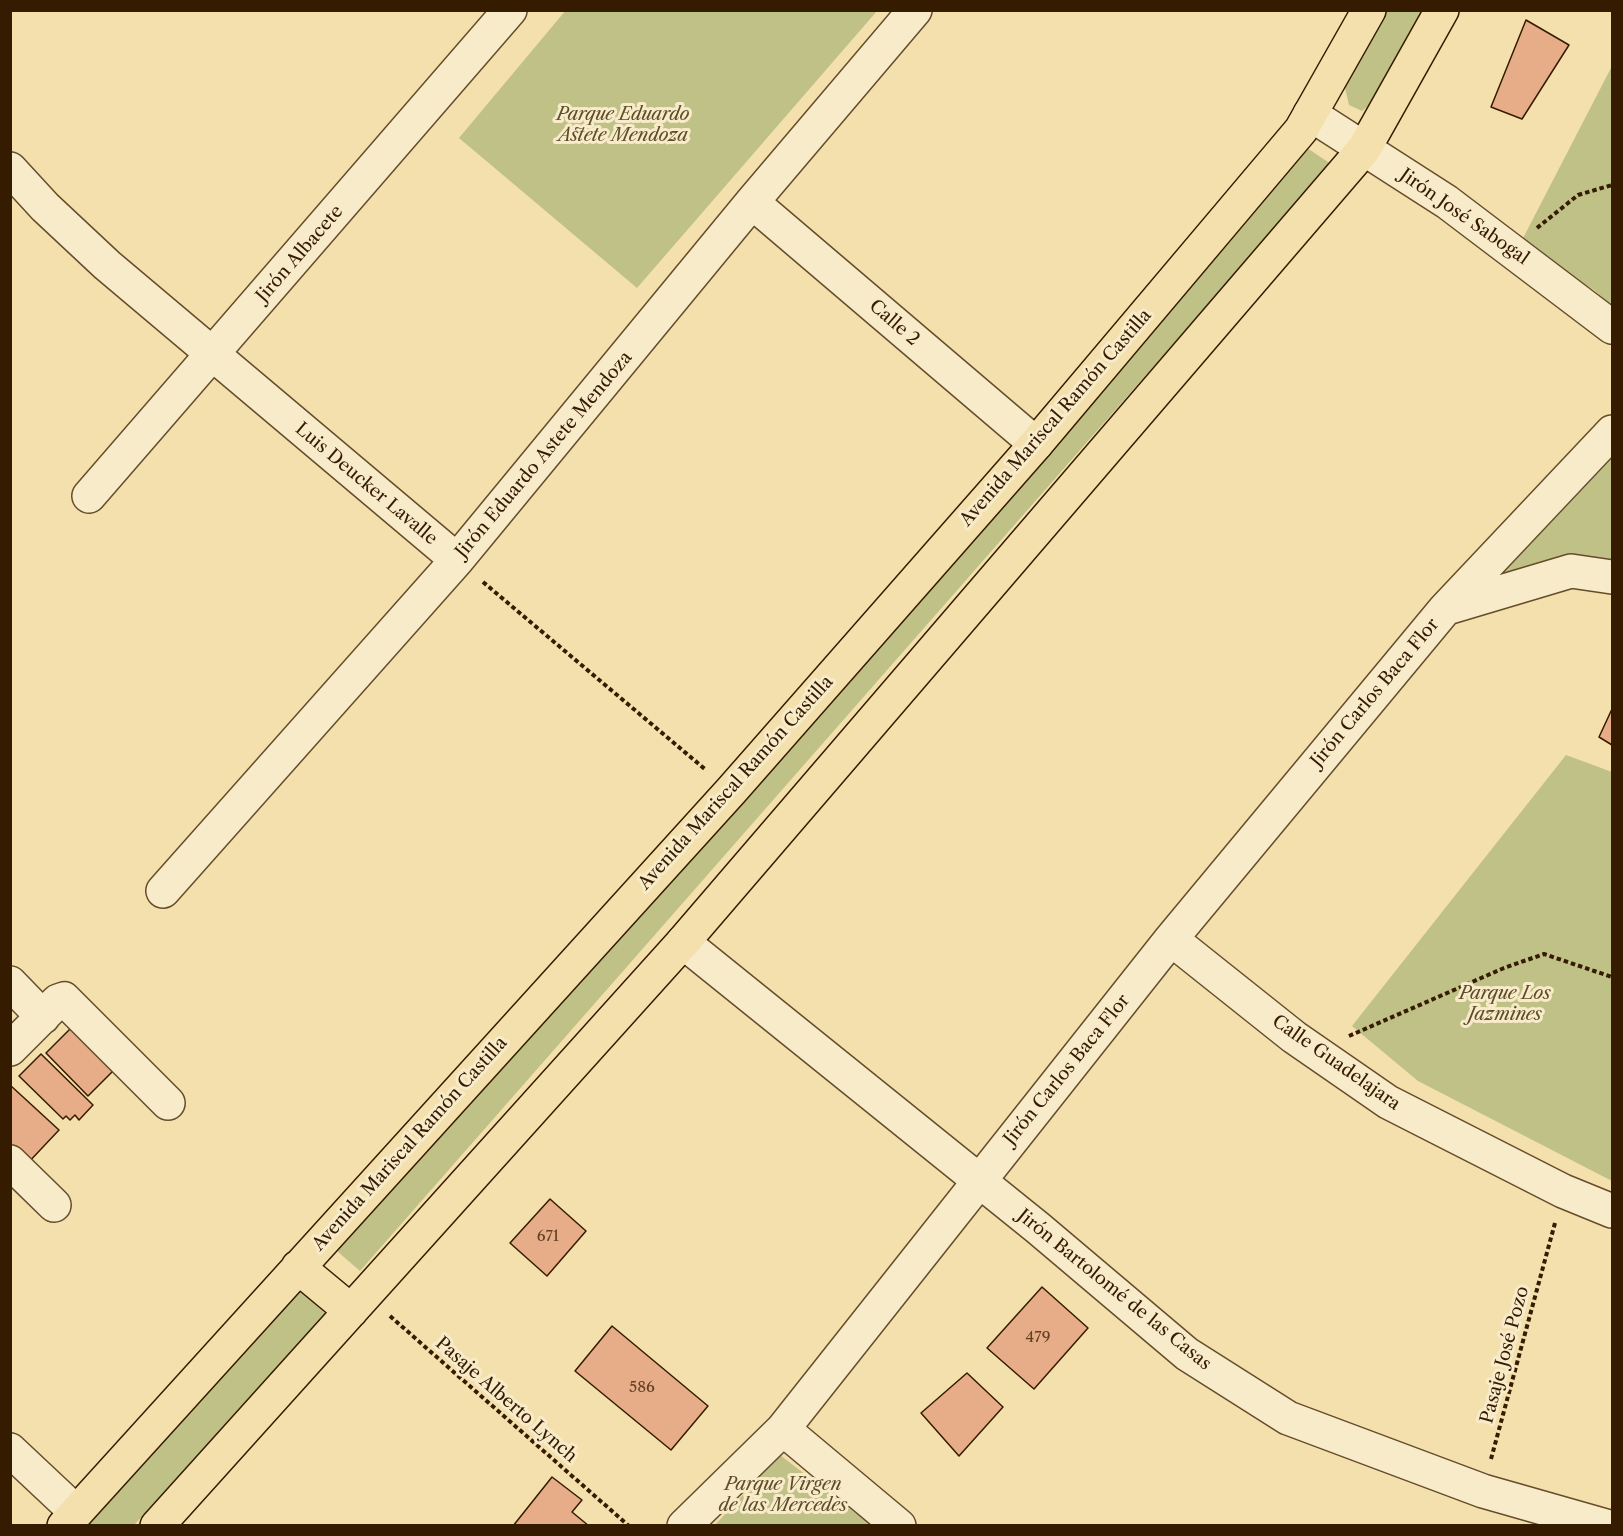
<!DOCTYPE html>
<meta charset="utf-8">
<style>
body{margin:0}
#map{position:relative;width:1623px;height:1536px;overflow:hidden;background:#f4e0ad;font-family:"Libre Caslon Text",serif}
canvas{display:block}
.frame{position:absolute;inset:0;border:12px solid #351b00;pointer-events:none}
</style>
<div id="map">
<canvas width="1623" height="1536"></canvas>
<div class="frame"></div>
</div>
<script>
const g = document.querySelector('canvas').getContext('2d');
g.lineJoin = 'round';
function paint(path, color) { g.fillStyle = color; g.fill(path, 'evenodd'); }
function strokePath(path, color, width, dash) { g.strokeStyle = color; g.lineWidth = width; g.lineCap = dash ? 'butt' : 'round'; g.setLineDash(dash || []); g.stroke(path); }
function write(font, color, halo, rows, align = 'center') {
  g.font = font + ' "Libre Caslon Text",serif'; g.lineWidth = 6; g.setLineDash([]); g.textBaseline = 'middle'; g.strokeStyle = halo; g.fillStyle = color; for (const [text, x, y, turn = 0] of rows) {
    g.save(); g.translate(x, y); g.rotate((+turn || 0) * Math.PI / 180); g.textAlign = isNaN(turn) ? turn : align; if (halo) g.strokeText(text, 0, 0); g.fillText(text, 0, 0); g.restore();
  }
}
const green = new Path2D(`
 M566,10H877V11L637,288L459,138Z
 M1383,11H1421L1372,103L1362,111L1349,105L1344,84Z
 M1612,66V306L1594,290L1520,244Z
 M1304,146L1331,164L360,1271L337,1251Z
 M1612,445V564L1475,593Z
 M1566,755L1612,772V1181L1418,1081L1352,1026Z
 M298,1288L327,1315L134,1525L79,1526Z
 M780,1455L871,1525H715Z`);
const building = new Path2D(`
 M1526,20L1569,45L1522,119L1491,107Z
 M1612,709V745L1599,737Z
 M76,1023L118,1066L88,1096L46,1053Z
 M41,1054L93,1105L79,1120L75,1115L70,1120L66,1116L63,1119L19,1076Z
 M10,1085L59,1130L26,1165L10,1150Z
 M550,1199L586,1231L547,1276L510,1243Z
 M1042,1287L1088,1328L1034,1389L987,1348Z
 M612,1326L708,1406L671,1450L575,1371Z
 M967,1373L1003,1407L959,1456L921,1413Z
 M552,1477L582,1500L572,1512L589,1526H513Z`);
const path = new Path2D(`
 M1537,228L1578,195L1612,185
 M483,582L706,770
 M1349,1036L1504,968L1544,954L1612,977
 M390,1316L629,1526
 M1491,1459L1555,1223`);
const minor = new Path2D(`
 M1310,114L1447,202L1612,327
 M10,169L45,207L107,265L457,560
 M752,202L1036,444
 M89,496L510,10
 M1447,608L1571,571L1612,577
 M163,891L457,560L752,202L915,10
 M1171,939L1294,1037L1388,1102L1563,1191L1612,1211
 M683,942L1038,1228L1187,1354L1288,1418L1483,1491L1606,1526
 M10,983L43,1017
 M10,1049L58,1001L64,999L168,1103
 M10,1162L54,1205
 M783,1429L899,1526
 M10,1450L76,1512
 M684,1526L783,1429L1171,939L1445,609L1612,432`);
const major = new Path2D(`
 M298,1267L351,1311
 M64,1526L731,791L1036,444L1301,130L1369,10
 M157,1526L683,942L1364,149L1442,10`);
const numberNames = [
 ["671",548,1237],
 ["479",1038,1338],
 ["586",642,1388]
];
const parkNames = [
 ["Parque Eduardo",623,115],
 ["Astete Mendoza",623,136],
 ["Parque Los",1505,994],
 ["Jazmines",1505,1015],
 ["Parque Virgen",783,1485],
 ["de las Mercedes",783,1506]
];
const streetNames = [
 ["Jirón José Sabogal",1464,217,35],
 ["Jirón Albacete",300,254,-49],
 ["Calle 2",894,323,41],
 ["Avenida Mariscal Ramón Castilla",1056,418,-49],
 ["Jirón Eduardo Astete Mendoza",544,455,-50],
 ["Luis Deucker Lavalle",366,484,40],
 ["Jirón Carlos Baca Flor",1375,693,-50],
 ["Avenida Mariscal Ramón Castilla",736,783,-48],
 ["Calle Guadelajara",1336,1063,35],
 ["Jirón Carlos Baca Flor",1067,1070,-51],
 ["Avenida Mariscal Ramón Castilla",410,1144,-48],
 ["Jirón Bartolomé de las Casas",1114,1290,39],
 ["Pasaje José Pozo",1505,1355,-75],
 ["Pasaje Alberto Lynch",506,1400,41]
];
paint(green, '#bfc187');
paint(building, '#e7ad88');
strokePath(building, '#351b00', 1.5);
strokePath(minor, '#654c2b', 36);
strokePath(major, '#351b00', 36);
strokePath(path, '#351b00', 4, [4.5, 3]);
strokePath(minor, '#f8ebca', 33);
strokePath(major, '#f4e0ad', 33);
write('15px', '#624022', null, numberNames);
write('italic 18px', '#5e4d28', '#f8ebca', parkNames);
write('18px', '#351b00', '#f8ebca', streetNames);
</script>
